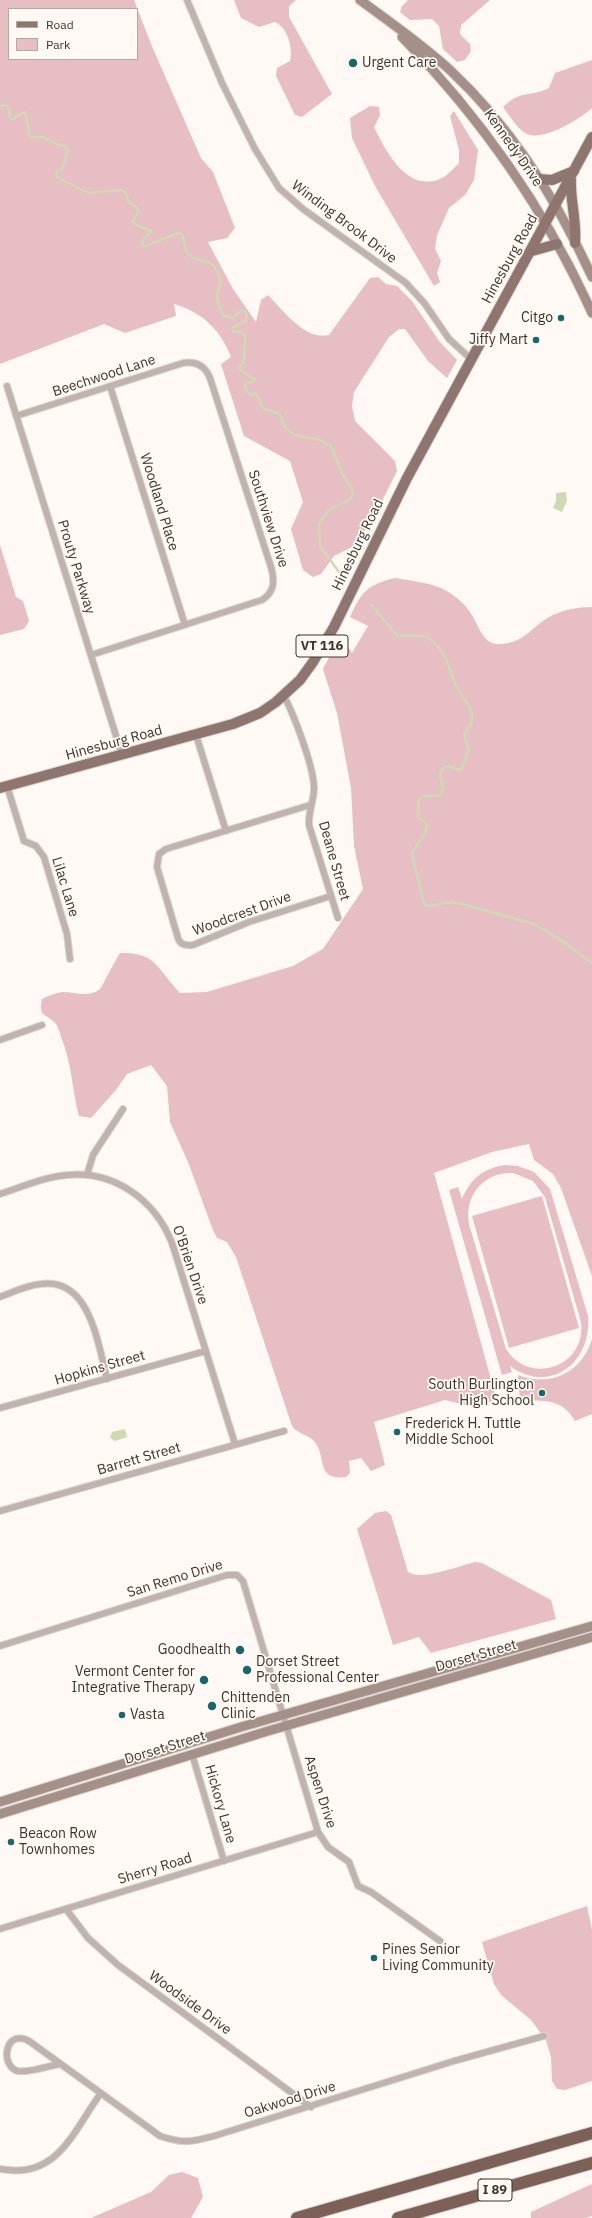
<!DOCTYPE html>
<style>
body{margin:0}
#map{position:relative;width:592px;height:2218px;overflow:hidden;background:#fef9f4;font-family:"IBM Plex Sans",sans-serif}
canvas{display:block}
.legend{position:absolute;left:8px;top:8px;width:130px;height:52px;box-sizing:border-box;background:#fef9f4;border:1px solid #b1aaa4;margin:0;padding:5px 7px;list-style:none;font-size:12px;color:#3d332b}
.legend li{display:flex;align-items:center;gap:8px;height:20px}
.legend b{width:20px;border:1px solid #b1aaa4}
</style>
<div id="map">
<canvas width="592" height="2218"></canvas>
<ul class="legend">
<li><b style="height:5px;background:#8f756f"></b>Road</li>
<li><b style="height:11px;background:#e6bec3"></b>Park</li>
</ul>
</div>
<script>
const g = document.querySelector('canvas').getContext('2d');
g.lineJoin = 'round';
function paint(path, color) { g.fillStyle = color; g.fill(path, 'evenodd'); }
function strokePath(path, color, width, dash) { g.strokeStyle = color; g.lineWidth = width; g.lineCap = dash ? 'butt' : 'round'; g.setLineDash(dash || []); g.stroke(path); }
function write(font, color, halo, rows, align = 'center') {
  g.font = font + ' "IBM Plex Sans",sans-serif'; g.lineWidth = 3.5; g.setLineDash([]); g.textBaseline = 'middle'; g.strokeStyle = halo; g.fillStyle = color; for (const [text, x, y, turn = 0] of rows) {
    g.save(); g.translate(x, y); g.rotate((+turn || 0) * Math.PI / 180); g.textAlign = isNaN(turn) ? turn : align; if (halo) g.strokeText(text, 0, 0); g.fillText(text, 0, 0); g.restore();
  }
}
const green = new Path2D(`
 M0,0H134L151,44L201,158L213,172L235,228L227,238L208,242L233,289L256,322L261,300L268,295C283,310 305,341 329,335L370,278L378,277L386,284L397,286L412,301L439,341L457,360L447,378L428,361L405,329H399L389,337L354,392L352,406L355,421L395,461L397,471L379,507L356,545L334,556L321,574L313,577L303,570L291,529L303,502L290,461L244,436L221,364L231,357C220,329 203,313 174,304L176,316L125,333L104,324L0,364ZM9,9H137V59H9Z
 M234,0H296L289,6V17L332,94L302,117L295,115L276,76L277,68L290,61C293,48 288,28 275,22L259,27L241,18Z
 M408,0H490L461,25L460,34L470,44L471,51L465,60L457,62L443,49L439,26L432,19L410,20L400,12L402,6Z
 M592,60V108C580,119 541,143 525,133C517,128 509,115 503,107C522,89 528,98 549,88L555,73Z
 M370,106L379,107L380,116L374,127C385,150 407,193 440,179C447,176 454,168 459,163V150L450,116L454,111L478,150L474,180L465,195L449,208L437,235L435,249L441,261L437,273L440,282L434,286L375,186L352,138L350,118Z
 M0,545L16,597L23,601L29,621L24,629L0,635Z
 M395,578C417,582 441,583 458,599C463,603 470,611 473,617C480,629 484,646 502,644C526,642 533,625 551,616C563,610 578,607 592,607V1276L561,1188L553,1174L534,1160L529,1144L492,1152L434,1173L497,1401L465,1405L445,1400L374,1422L385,1465L371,1471L361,1458L349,1461L350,1473L346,1477C314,1481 328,1455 313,1440C306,1434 298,1434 292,1426L236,1257L227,1242L217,1238L213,1230L188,1162L170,1122L167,1086L151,1065L127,1074L116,1090L91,1118L79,1116C72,1090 72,1063 61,1037C60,1033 58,1026 55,1023C46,1013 38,1018 42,999C48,996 56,993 63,992C75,992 89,998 100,989C102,987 116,959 120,953C157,952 157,969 180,993L207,992L293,966L323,949L363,889L354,846L351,788L337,713L323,669L341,635L352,653L368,626L350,617C362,591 367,585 395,578Z
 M505,1165L518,1166L534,1172L550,1189L588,1316C592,1363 550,1395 510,1366L512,1372L502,1375L449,1190L458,1187L462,1199C470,1179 484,1168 505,1165ZM513,1173L533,1181L545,1197L581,1322C587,1366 530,1387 506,1349L469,1224C464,1196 483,1172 513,1173Z
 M542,1196L579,1328L509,1348L472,1216Z
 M592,1339V1414L575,1421C563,1399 544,1400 520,1401L518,1375C551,1388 582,1372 592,1339Z
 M386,1511L391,1515L408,1572C422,1581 459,1566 475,1562L482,1563L551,1600L556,1619L431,1653L419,1637L393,1645L357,1529L375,1513Z
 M587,1906L592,1930V2081L565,2090L557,2089L552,2081L551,2057L546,2040L531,2020L501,1995L494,1984L482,1942Z
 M182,2172L198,2178L203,2197L191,2218H91L151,2192L169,2175Z
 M592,2184V2216L586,2218H531V2212Z`);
const water = new Path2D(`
 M566,492L567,501L562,512L553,508L556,501V493Z
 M125,1429L127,1437L115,1441L110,1438L112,1432Z`);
const stream = new Path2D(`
 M0,105L8,106L10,118L12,119L25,112L30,137H44L53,143L65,146L68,150L63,168L56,172L57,177L88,193L122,190L126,193L129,203L137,207L138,212L133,221L134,224L151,231L142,242L143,245L146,246L178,233L182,234C185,240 184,249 188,254C197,264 211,256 218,273C223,282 218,288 217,296C217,304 221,310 224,316L232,318L241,310L245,311L247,316L245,321L232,328L233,331L242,332L245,336L244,362L238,369L255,379L252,382L245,383V388L250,395L256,394L259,397L262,408L280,414L285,428L295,435L320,440L331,446L343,475L352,488L353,495L349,500L329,510L319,524L320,546L339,572
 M371,605L397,635C407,637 420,633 428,638C447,650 449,670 457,688C462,697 471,705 472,715C473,724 468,729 464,735L469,749L462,769L458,770L449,766L444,767L440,775L443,790L440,795L423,796L419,799L418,818L427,824C425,842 415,842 412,855L424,904L429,906L451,902L466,905L534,924L558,938L592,963`);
const street = new Path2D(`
 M187,0L222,83L255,149L279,188L303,209L406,283L425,304L449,339L471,359
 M7,386L122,755
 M110,386L185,625
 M16,416L183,363C196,361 205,366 210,378L271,567C275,580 275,592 262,600L91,655
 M284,696C294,715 314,767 314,788C314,801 308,812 309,825L338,918
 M196,735L226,831
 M7,786L24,841L36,846L44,857L67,934L70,959
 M310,805L166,849L159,854L157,867L178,938C180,945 186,946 193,945L249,922L331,896
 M0,1040L42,1025
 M87,1175L93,1155L123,1109
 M0,1194C22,1187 44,1177 67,1175C114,1170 155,1200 172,1243L235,1444
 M0,1297C13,1292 27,1285 41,1284C90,1277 98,1344 107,1379
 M0,1408L206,1351
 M0,1511L284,1431
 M0,1646L227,1575H237L243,1581L318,1832L328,1847L349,1862L358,1886L371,1892L440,1941
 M192,1754L224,1861
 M66,1909L88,1938L118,1965L311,2107
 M0,1929L318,1832
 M60,2064C48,2066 30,2073 18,2071C0,2067 4,2028 29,2041L160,2136C183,2144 191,2142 214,2136L454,2061L544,2036
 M0,2169C58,2180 73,2131 101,2093`);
const secondary = new Path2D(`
 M360,0C391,23 423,45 451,71C511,127 558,202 592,277
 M402,37C481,118 545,209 592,313
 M0,1802L241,1727L592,1626
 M0,1814L268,1731L592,1637`);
const primary = new Path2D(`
 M538,179L552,180L574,171
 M571,180C570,201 577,221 575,243
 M532,251L557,244
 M0,788L233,724L260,713L276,702L300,680L313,662L334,627L407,478L592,137`);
const highway = new Path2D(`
 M297,2218L592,2133
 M398,2218L592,2163`);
const markers = [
 [353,63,5,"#19676a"],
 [561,318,4,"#19676a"],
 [536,340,4,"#19676a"],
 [542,1393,4,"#19676a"],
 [397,1432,4,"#19676a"],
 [240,1650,5,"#19676a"],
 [247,1670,5,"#19676a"],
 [204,1680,5,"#19676a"],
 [212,1706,5,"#19676a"],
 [122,1715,4,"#19676a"],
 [11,1842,4,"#19676a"],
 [374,1958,4,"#19676a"]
];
const shields = [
 [322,646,52],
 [495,2190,34]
];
const shieldNames = [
 ["VT 116",322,646],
 ["I 89",495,2190]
];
const poiNames = [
 ["Urgent Care",362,63],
 ["Citgo",553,318,"right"],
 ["Jiffy Mart",528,340,"right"],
 ["South Burlington",534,1385,"right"],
 ["High School",534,1401,"right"],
 ["Frederick H. Tuttle",405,1424],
 ["Middle School",405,1440],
 ["Goodhealth",231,1650,"right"],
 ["Dorset Street",256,1662],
 ["Professional Center",256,1678],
 ["Vermont Center for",195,1672,"right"],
 ["Integrative Therapy",195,1688,"right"],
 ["Chittenden",221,1698],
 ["Clinic",221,1714],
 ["Vasta",130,1715],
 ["Beacon Row",19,1834],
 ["Townhomes",19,1850],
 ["Pines Senior",382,1950],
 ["Living Community",382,1966]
];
const streetNames = [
 ["Kennedy Drive",513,148,55],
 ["Winding Brook Drive",344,222,37],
 ["Hinesburg Road",510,259,-61],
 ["Beechwood Lane",104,376,-18],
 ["Woodland Place",159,502,73],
 ["Southview Drive",268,519,72],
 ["Hinesburg Road",358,545,-64],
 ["Prouty Parkway",76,567,73],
 ["Hinesburg Road",114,743,-15],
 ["Deane Street",334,861,74],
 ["Lilac Lane",65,887,73],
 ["Woodcrest Drive",242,914,-20],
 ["O'Brien Drive",190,1265,71],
 ["Hopkins Street",100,1368,-16],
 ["Barrett Street",139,1459,-16],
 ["San Remo Drive",175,1579,-17],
 ["Dorset Street",476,1656,-16],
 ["Dorset Street",165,1748,-17],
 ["Aspen Drive",320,1792,72],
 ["Hickory Lane",220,1804,74],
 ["Sherry Road",155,1869,-17],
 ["Woodside Drive",190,2003,36],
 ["Oakwood Drive",290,2100,-17]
];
paint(green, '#e6bec3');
paint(water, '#d0d9b2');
strokePath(stream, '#d0d9b2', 2.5);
strokePath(street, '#dbd5d0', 8);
strokePath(secondary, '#dbd5d0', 11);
strokePath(primary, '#dbd5d0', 12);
strokePath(highway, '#dbd5d0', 14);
strokePath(street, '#c0b2ae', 6);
strokePath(secondary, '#a48f89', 9);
strokePath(primary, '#8f756f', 10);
strokePath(highway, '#7d6058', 12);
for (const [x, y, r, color] of markers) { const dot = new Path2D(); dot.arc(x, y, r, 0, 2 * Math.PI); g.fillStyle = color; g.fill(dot); strokePath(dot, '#fef9f4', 1.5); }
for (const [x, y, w] of shields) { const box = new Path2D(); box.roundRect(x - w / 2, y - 11, w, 22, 3); g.fillStyle = '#fef9f4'; g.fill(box); strokePath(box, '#3d332b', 1); }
write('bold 13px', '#3d332b', null, shieldNames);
write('14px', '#3d332b', '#fef9f4', poiNames, 'left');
write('14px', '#3d332b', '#fef9f4', streetNames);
</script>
